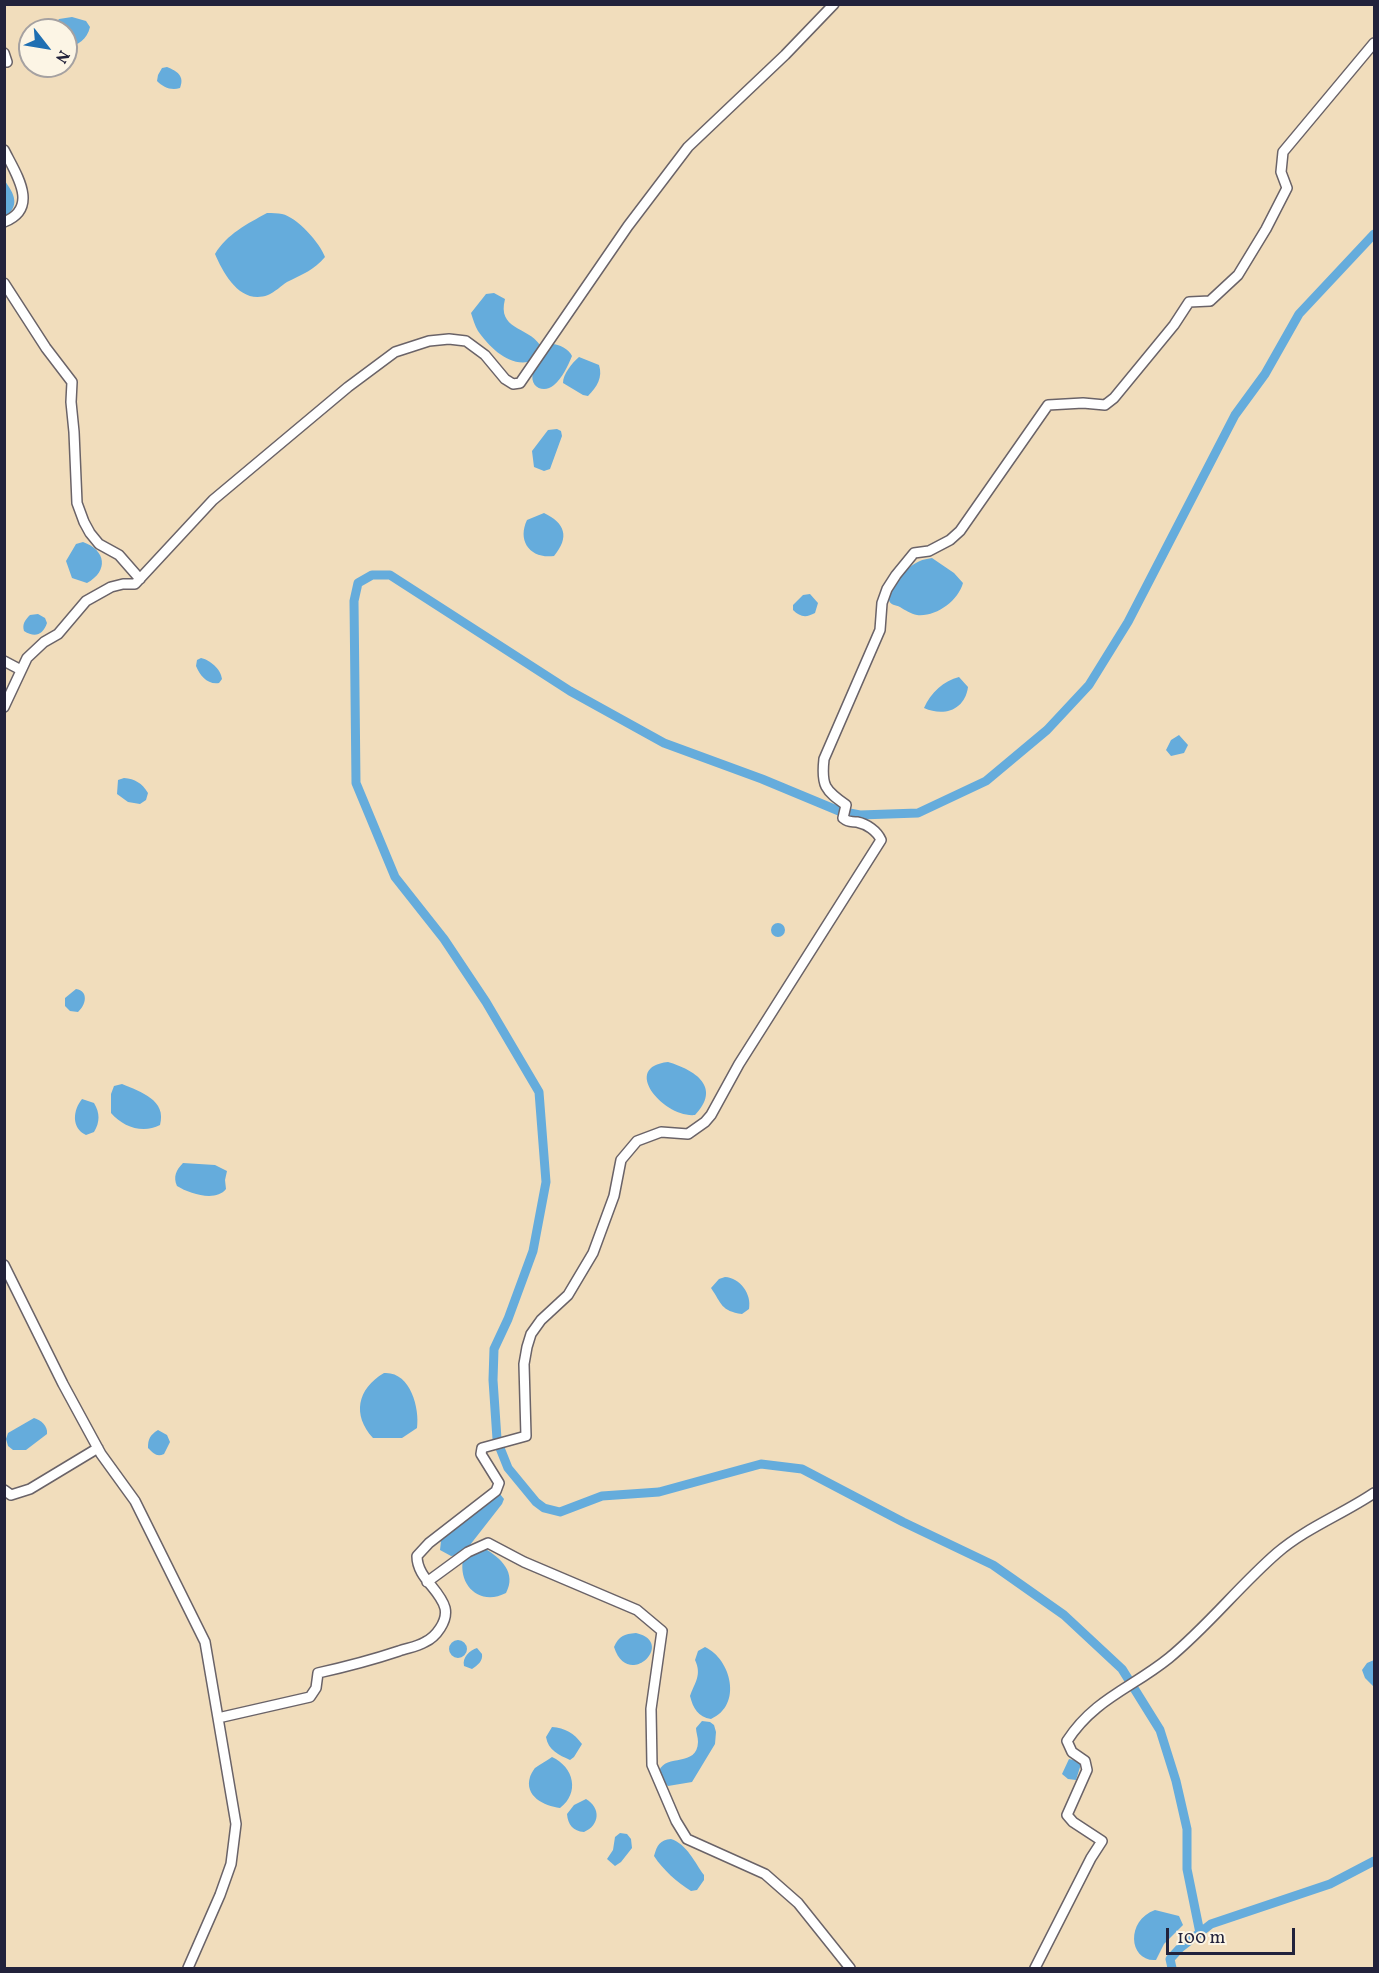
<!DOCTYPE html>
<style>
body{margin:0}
#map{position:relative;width:1379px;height:1973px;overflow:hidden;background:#f1ddbc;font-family:Vollkorn,serif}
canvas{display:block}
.frame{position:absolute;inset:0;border:6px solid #22223b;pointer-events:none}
.north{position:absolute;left:18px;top:18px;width:60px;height:60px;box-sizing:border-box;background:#fcf5e5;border:2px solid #a5a1a1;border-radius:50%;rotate:121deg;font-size:16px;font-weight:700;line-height:24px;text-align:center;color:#22223b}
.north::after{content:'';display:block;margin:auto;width:21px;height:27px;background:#1f6fb2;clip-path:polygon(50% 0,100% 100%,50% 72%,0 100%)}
.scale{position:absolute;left:1166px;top:1928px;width:129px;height:27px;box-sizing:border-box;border:3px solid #22223b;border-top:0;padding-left:8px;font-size:18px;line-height:21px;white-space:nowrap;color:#22223b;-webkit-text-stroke:4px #fcf5e5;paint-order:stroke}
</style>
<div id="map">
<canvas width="1379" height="1973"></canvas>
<div class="frame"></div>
<div class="north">N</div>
<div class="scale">100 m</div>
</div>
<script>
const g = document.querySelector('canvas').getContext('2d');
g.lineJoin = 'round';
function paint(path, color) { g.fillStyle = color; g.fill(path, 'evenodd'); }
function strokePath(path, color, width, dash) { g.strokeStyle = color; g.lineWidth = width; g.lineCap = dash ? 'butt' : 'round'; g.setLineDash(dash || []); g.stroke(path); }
const water = new Path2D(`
 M72,17L86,21L90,27C87,40 78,45 66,48V30H55L54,25L59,19Z
 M167,67C177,71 185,76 180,88C171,91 163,87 157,81L158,75L162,68Z
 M4,180C15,194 20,206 5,217Z
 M267,213C272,213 278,213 282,214C297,217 320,243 325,257C314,270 303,274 287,282C281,286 275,292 268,295C241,305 224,275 215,254C227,234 247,224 267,213Z
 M494,293L505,299C497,330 527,326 540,345L537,354L532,361C510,368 490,348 478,331C475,326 473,319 471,313L486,294Z
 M552,344C559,344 569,349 572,356C568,366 562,378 554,385C544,394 529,387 533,373C536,363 545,353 552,344Z
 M579,357L599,365C603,377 597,387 588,396L583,395L563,383C563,374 572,363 579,357Z
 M557,429L561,431L562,436L550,469L544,471L534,467L532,451L548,430Z
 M544,513C565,523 570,537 554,556C530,559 517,541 527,520Z
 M83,542C106,550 109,571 87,583L72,578L66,561L76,544Z
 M932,558L954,573L963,583C958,601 936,617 917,615C911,614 905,610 900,607C896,605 890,605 889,600C887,591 896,582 901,576C911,565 917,560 932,558Z
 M810,594L818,603L815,613C806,618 800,617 793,610V605L803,595Z
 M38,614L45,618L47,623C43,635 35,638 24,631C22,624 25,620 30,615Z
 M201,658C210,660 221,669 222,679L219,683C208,685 200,676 196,666L197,660Z
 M959,677L968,687C965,710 944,717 924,708C931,692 944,681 959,677Z
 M1179,735L1188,745L1184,753L1171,756L1166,750L1171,740Z
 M124,778C135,779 142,783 148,793L146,800L140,804L128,802L117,794L118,780Z
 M771 930a7 7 0 1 1 14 0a7 7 0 1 1-14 0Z
 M76,989C89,991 86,1005 78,1012L70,1011L65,1006V998Z
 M668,1062C695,1070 722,1087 695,1115C664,1118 620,1067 668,1062Z
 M122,1084C141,1092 167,1100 160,1125C143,1134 123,1127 111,1113V1094L114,1086Z
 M82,1099L94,1103C100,1113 100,1122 94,1132L86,1135C71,1128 73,1110 82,1099Z
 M183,1163L215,1165L227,1171L225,1180L226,1189C216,1202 190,1194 177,1186C173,1177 176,1170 183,1163Z
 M725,1277C740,1278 752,1294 749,1309L742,1314C721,1311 722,1304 711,1288L719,1279Z
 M384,1373C410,1371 420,1408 417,1428L402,1438H373C352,1415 357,1389 384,1373Z
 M34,1418C41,1420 48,1426 47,1434L26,1450H13L8,1446L6,1439L8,1433Z
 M158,1430L167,1435L170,1442L164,1454C157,1457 154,1454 148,1448C148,1439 150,1435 158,1430Z
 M500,1494L504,1499L502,1504L470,1545L460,1555L451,1556L440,1550L441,1541L462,1520Z
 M484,1548C501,1558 517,1573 506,1593C481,1606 458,1587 463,1559Z
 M636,1633C677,1642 628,1691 614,1647C619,1636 624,1634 636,1633Z
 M449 1649a9 9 0 1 1 18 0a9 9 0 1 1-18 0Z
 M705,1647C731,1659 743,1705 711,1719C698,1717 693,1708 690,1696C695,1682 702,1675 695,1660L698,1651Z
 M477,1648L482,1654C483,1661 478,1665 472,1669L464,1666C462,1657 470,1650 477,1648Z
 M1374,1660V1687L1365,1678L1362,1670L1367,1663Z
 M702,1721L710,1722L714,1725L716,1732L715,1744L692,1782L668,1786L665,1783L659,1771C666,1753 697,1768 698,1742C698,1737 696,1732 696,1728Z
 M552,1727C565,1728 574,1733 582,1744L574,1757L570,1760C559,1755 548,1750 546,1737Z
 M552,1757C574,1767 580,1793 560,1808C544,1806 524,1796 530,1777C531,1774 534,1769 535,1768C540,1764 547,1761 552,1757Z
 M1069,1759L1077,1761L1081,1764L1076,1780L1068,1779L1062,1774Z
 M586,1799C601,1808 600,1825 584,1832C573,1831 568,1825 567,1814L574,1805Z
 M620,1833L627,1834L631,1839L632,1848L621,1862L615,1866L607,1859L613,1850L615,1837Z
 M671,1839C687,1844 695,1863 704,1875V1880L697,1890L691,1891C677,1882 663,1870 654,1856C657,1845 660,1840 671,1839Z
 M1155,1910L1179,1916L1183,1925L1164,1944L1156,1960C1129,1962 1125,1921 1155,1910Z`);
const canal = new Path2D(`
 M497,1439L493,1380L494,1349L508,1319L533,1251L546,1182L539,1092L486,1002L444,939L395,877L356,783L354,601L358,583L372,575H390L570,691L664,743L762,779L839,811L860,815L918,813L986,781L1047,730L1089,685L1128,622L1235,415L1265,374L1299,314L1374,234
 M500,1448L508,1468L536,1502L544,1508L560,1512L602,1496L659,1492L761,1464L802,1469L903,1522L993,1565L1064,1615L1122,1669L1160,1730L1176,1781L1187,1829V1869L1200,1933
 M1172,1968L1170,1959L1180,1948L1211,1924L1330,1884L1374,1861`);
const minor = new Path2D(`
 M4,53L7,62H4
 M4,150C16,174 40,208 4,222
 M4,283L46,348L72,382L71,402L74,432L77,503L84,522L90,533L99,544L119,555L140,579
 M4,661L21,670
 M4,707L27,658L44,642L58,634L86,601L111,587L123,584H135L213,500L348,387L395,352L429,341L449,339L466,341L485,355L505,379L513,384L520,383L628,226L688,147L785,55L834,4
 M4,1265L63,1384L101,1454L135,1501L205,1642L218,1718
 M4,1490L11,1495L30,1489L98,1448
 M427,1582L468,1552L488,1543L524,1562L637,1610L662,1631L651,1709L652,1765L676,1821L687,1839L765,1874L798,1903L850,1968
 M188,1968L220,1895L231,1864L236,1824L218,1718L310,1697L316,1688L318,1673C345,1667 372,1660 399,1651C407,1648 417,1647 425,1642C436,1637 448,1621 445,1608C440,1589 417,1578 417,1556L429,1543L496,1491L499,1483L481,1454L482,1448L526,1436L524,1364L527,1347L531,1334L541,1320L568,1295L593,1253L614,1196L621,1160L637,1141L661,1132L688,1134L705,1122L711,1115L739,1064L881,840C877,831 867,824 857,822C851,821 849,823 843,818L846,805C825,790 821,786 824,759L880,630L882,603L887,589L896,575L914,553L929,551L950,540L960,531L1048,405L1083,403L1105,405L1114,398L1174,325L1189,302L1210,301L1238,275L1266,229L1287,188L1281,172L1283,152L1374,43
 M1035,1968L1091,1858L1102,1841L1073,1822L1067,1815L1087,1770L1085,1761L1072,1752L1067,1741C1094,1699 1132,1688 1169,1658C1208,1626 1239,1586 1277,1553C1306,1528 1343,1514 1374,1493`);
paint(water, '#65acdc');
strokePath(canal, '#65acdc', 9);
strokePath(minor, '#6a6368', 12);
strokePath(minor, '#fff', 9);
</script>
